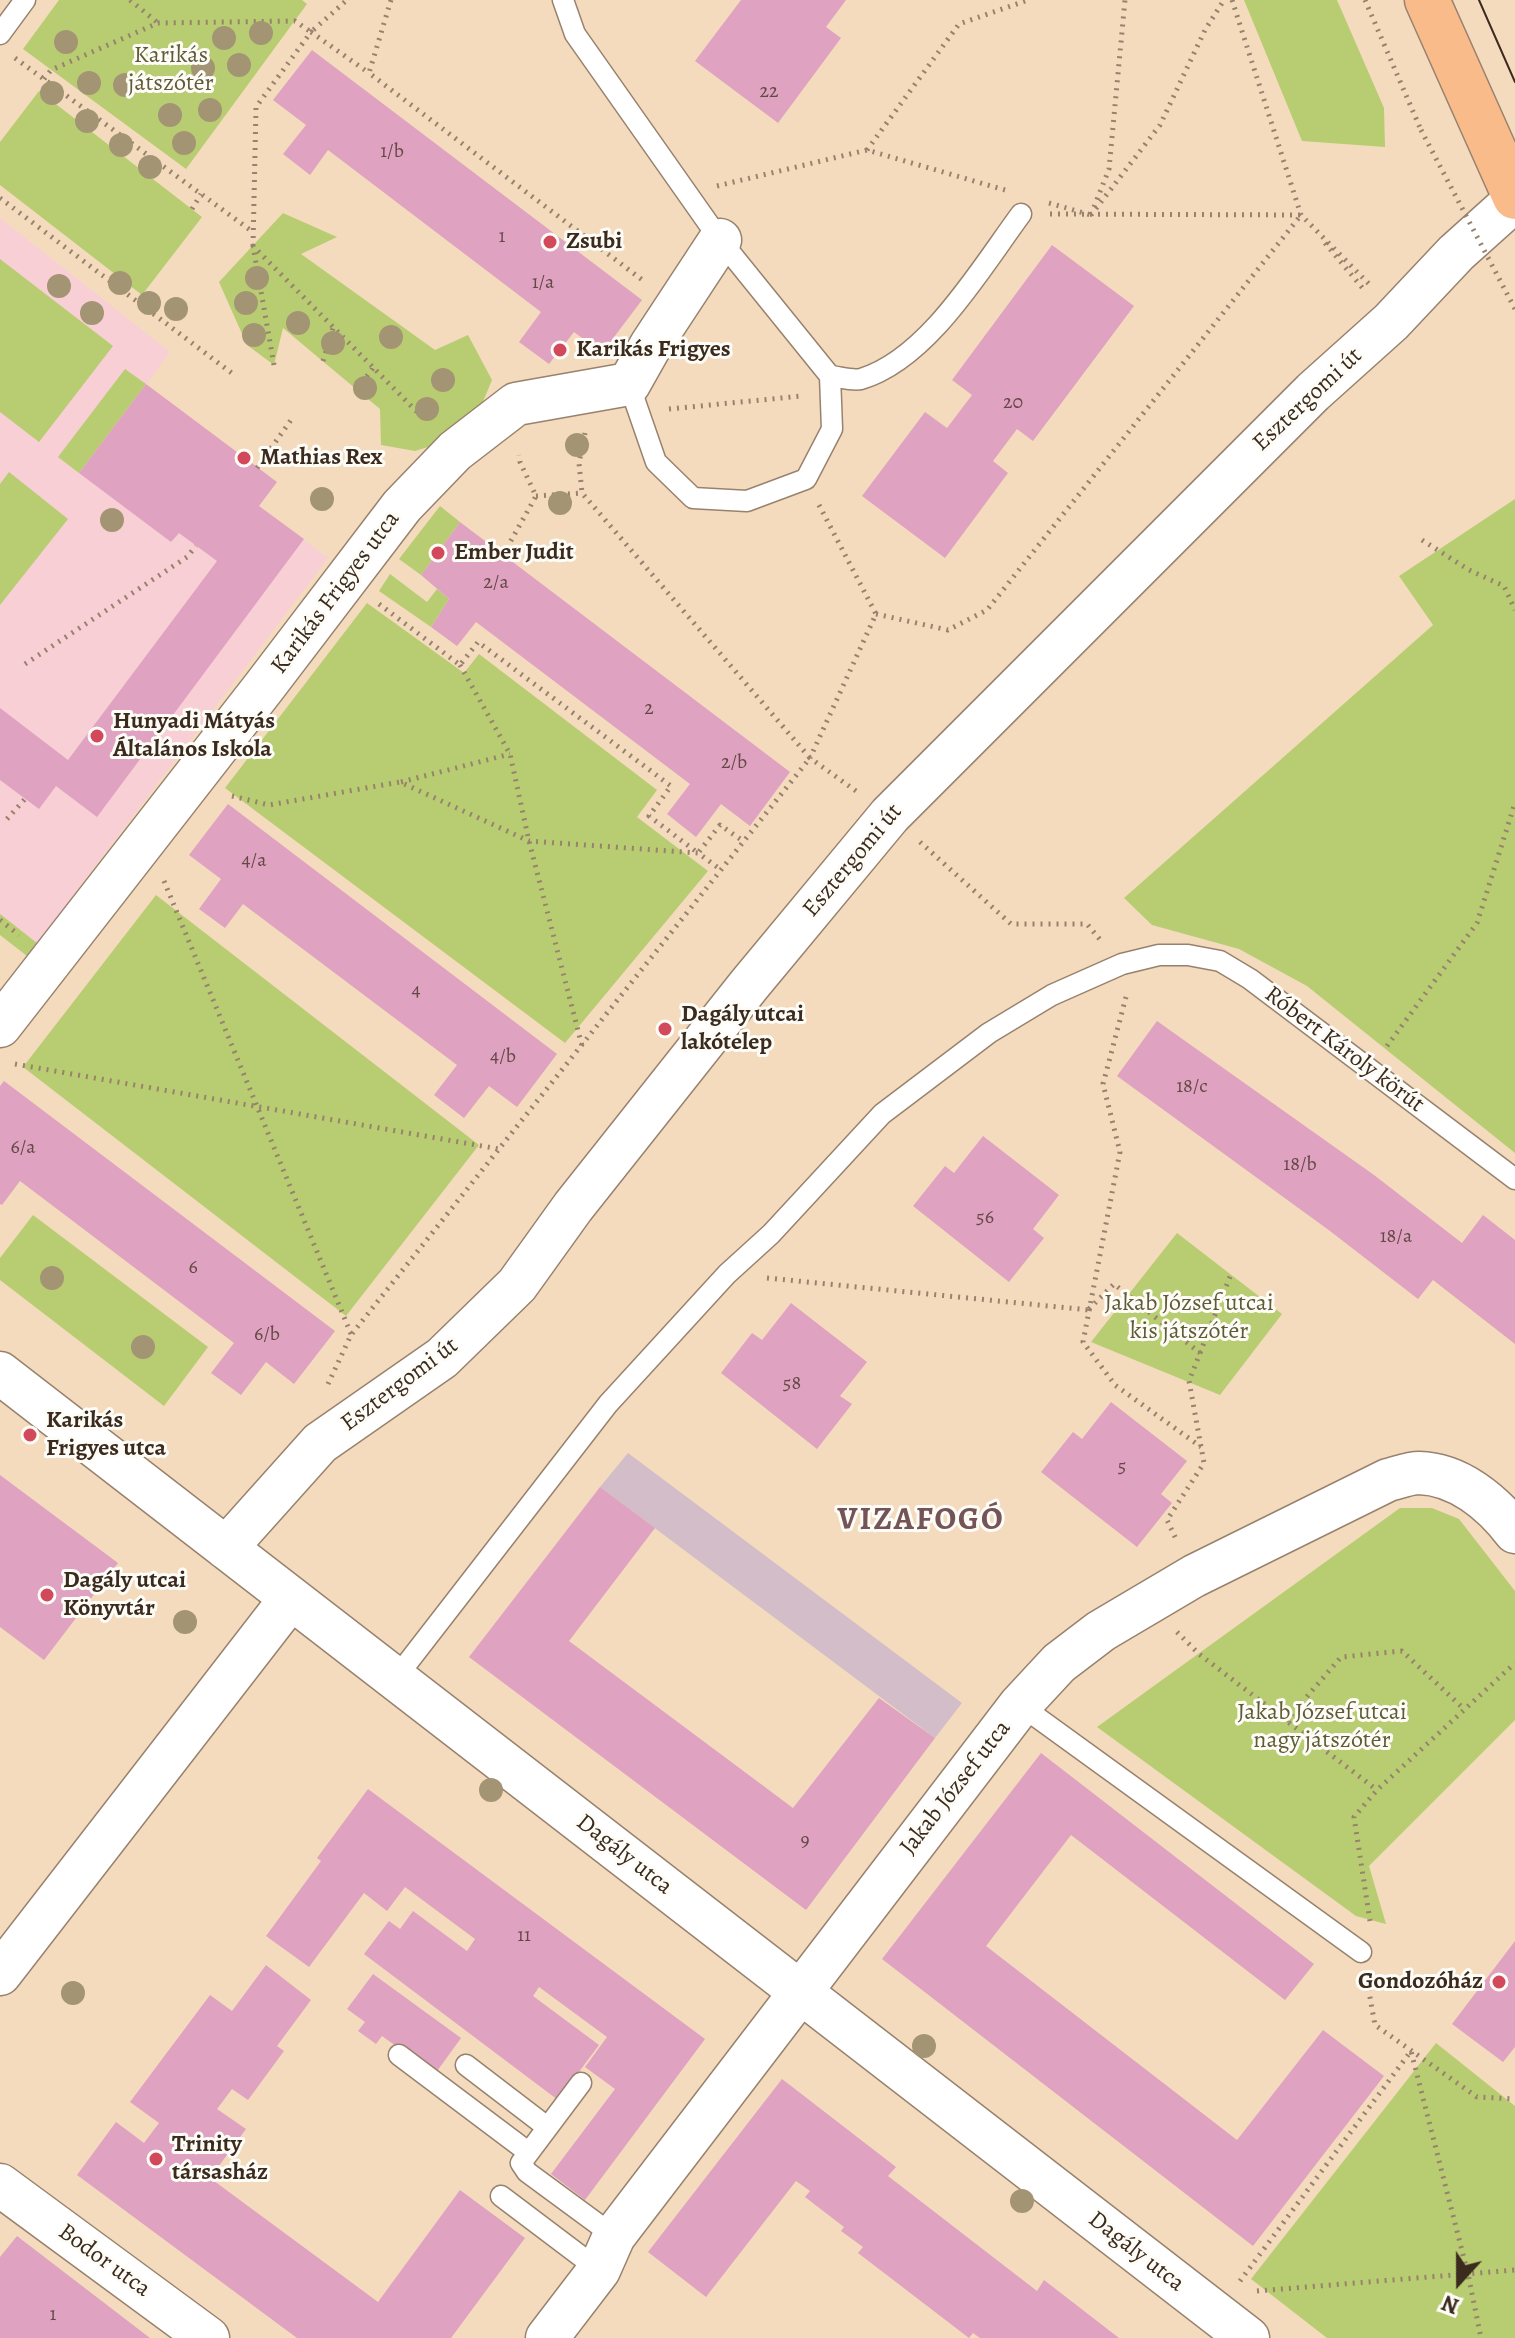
<!DOCTYPE html>
<meta charset="utf-8">
<style>
body{margin:0}
#map{position:relative;width:1515px;height:2338px;overflow:hidden;background:#f4dbbe;font-family:Alegreya,serif}
canvas{display:block}
.north{position:absolute;left:1419px;top:2242px;width:80px;height:80px;-webkit-text-stroke:6px #fdfcf7;paint-order:stroke;rotate:201deg;font-size:22px;font-weight:700;line-height:32px;text-align:center;color:#3b2a1e}
.north::after{content:'';display:block;margin:auto;width:28px;height:36px;background:#3b2a1e;clip-path:polygon(50% 0,100% 100%,50% 72%,0 100%)}
</style>
<div id="map">
<canvas width="1515" height="2338"></canvas>
<div class="north">N</div>
</div>
<script>
const g = document.querySelector('canvas').getContext('2d');
g.lineJoin = 'round';
function paint(path, color) { g.fillStyle = color; g.fill(path, 'evenodd'); }
function strokePath(path, color, width, dash) { g.strokeStyle = color; g.lineWidth = width; g.lineCap = dash ? 'butt' : 'round'; g.setLineDash(dash || []); g.stroke(path); }
function write(font, color, halo, rows, align = 'center') {
  g.font = font + ' Alegreya,serif'; g.lineWidth = 6; g.setLineDash([]); g.textBaseline = 'middle'; g.strokeStyle = halo; g.fillStyle = color; for (const [text, x, y, turn = 0] of rows) {
    g.save(); g.translate(x, y); g.rotate((+turn || 0) * Math.PI / 180); g.textAlign = isNaN(turn) ? turn : align; if (halo) g.strokeText(text, 0, 0); g.fillText(text, 0, 0); g.restore();
  }
}
const built = new Path2D(`
 M0,218L170,352L146,385L259,506L328,558L37,943L0,914Z`);
const industrial = new Path2D(`
 M628,1453L962,1703L935,1738L600,1487Z`);
const green = new Path2D(`
 M59,0H302L307,4L186,169L23,49Z
 M1244,0H1337L1384,108L1385,147L1302,141Z
 M39,91L202,217L142,295L0,185V142Z
 M283,213L337,237L301,254L435,350L468,335L492,380L477,416L441,443L415,451L381,445L380,409L283,328L274,365L247,345L219,282Z
 M0,259L113,346L39,442L0,412Z
 M125,369L146,384L79,473L58,457Z
 M9,472L68,519L0,605V484Z
 M1515,499V1153L1307,986L1239,949L1152,925L1124,898L1433,625L1399,576Z
 M440,506L460,522L421,575L399,559Z
 M390,574L427,602L437,589L449,599L431,627L379,591Z
 M367,603L464,673L479,654L657,790L637,817L708,871L565,1043L225,788Z
 M156,895L479,1145L346,1316L23,1067Z
 M0,914L37,943L27,956L0,935Z
 M33,1215L208,1347L164,1406L0,1280V1258Z
 M1177,1233L1282,1314L1220,1395L1091,1342Z
 M1400,1508H1432L1459,1519L1515,1591V1720L1369,1866L1386,1924L1356,1916L1097,1727Z
 M1436,2043L1515,2106V2338H1327L1251,2279Z`);
const building = new Path2D(`
 M741,0H846L826,27L841,38L778,123L695,61Z
 M312,50L642,300L602,353L574,332L549,364L519,342L541,312L328,150L310,175L283,154L306,125L273,100Z
 M1052,245L1134,306L1033,441L1017,429L993,461L1008,473L945,558L862,496L925,412L947,428L972,395L952,380Z
 M146,384L277,482L259,506L304,539L97,817L56,786L39,809L0,780V708L68,760L217,561L179,533L171,542L79,473Z
 M460,522L790,772L750,826L721,804L696,837L667,814L690,784L476,622L457,646L431,627L449,599L421,575Z
 M228,804L557,1054L517,1107L489,1086L464,1118L434,1095L457,1065L243,904L225,928L199,909L221,879L189,855Z
 M1157,1021L1374,1175L1462,1243L1483,1215L1515,1240V1344L1433,1280L1418,1299L1330,1231L1117,1076Z
 M4,1081L335,1331L294,1384L266,1362L241,1395L211,1373L234,1343L20,1181L2,1205L0,1204V1086Z
 M983,1136L1059,1195L1033,1229L1044,1238L1009,1282L913,1206L945,1166L954,1173Z
 M791,1303L867,1362L840,1396L852,1404L817,1449L721,1373L752,1333L762,1340Z
 M1111,1402L1187,1461L1161,1494L1172,1503L1137,1547L1041,1472L1073,1432L1082,1439Z
 M0,1475L118,1563L44,1660L0,1627Z
 M600,1487L655,1528L569,1641L793,1808L879,1698L935,1738L806,1910L469,1657Z
 M1041,1753L1314,1964L1285,2000L1071,1835L986,1946L1237,2140L1323,2030L1384,2076L1253,2246L882,1959Z
 M368,1789L705,2039L585,2200L551,2174L615,2089L585,2067L607,2037L539,1987L533,1996L599,2045L558,2100L364,1954L389,1921L400,1929L413,1911L467,1951L475,1939L405,1887L387,1911L364,1893L309,1967L266,1936L321,1861L317,1858Z
 M1515,1941V2047L1503,2062L1452,2024Z
 M266,1965L311,2000L277,2046L284,2051L248,2100L232,2089L217,2109L246,2129L210,2178L378,2302L460,2190L525,2238L451,2338H297L77,2175L116,2122L144,2143L159,2123L130,2102L210,1995L232,2011Z
 M373,1974L461,2038L435,2074L382,2036L376,2044L358,2031L365,2022L347,2009Z
 M782,2079L896,2167L888,2176L1037,2291L1044,2280L1119,2338H980L973,2333L969,2338L858,2253L863,2247L841,2231L844,2227L805,2197L810,2191L796,2181L706,2297L648,2252Z
 M17,2236L150,2338H0V2257Z`);
const path = new Path2D(`
 M130,0L158,23
 M391,0L369,73L645,282
 M1232,0L1301,215L1370,285
 M1365,0L1421,130
 M15,58L253,232
 M44,79L51,70L158,23L295,21L311,32L347,0
 M44,95L52,85
 M867,150L959,24L1028,0
 M717,186L867,150L1005,190
 M0,198L233,374
 M1049,203L1091,215
 M1094,207L1109,169L1125,0
 M192,209L201,194
 M1050,214L1300,215
 M1091,215L1160,125L1205,30L1224,0
 M1325,243L1365,291
 M253,246L256,107L311,32L369,73
 M326,352L345,340
 M323,361L333,328
 M274,365L253,246L426,421
 M357,389L373,368
 M669,409L802,396
 M257,468L291,420
 M536,496L582,493
 M819,505L876,614L810,758L856,791
 M1422,540L1469,570L1504,586L1515,610
 M503,555L536,496L520,462L519,455
 M379,604L460,665L478,642L671,786L649,816L698,853L720,825L743,841
 M876,614L948,630L987,610L1301,215
 M25,664L187,557L196,546
 M460,665L510,754L529,841L582,1046
 M401,782L510,754
 M232,796L269,805L400,782L529,841L698,853L721,870
 M7,819L25,799
 M920,842L1011,924H1087L1102,942
 M164,881L351,1334
 M0,920L19,935
 M1126,997L1103,1084L1120,1152L1083,1342L1115,1385L1201,1447
 M1387,1046L1477,923L1515,803
 M15,1064L499,1149
 M767,1278L1089,1310
 M1089,1309L1114,1284L1200,1353L1189,1381L1204,1463L1167,1520L1177,1541
 M1200,1353L1231,1274
 M328,1384L351,1335L810,758L582,493L579,463L585,433
 M1177,1632L1199,1654L1377,1790
 M1286,1721L1341,1657L1402,1651L1464,1709
 M1370,1921L1354,1817L1377,1790L1515,1663
 M1367,1981L1375,2025L1477,2097L1515,2099
 M1240,2281L1411,2051L1468,2274L1481,2338
 M1257,2291L1515,2270`);
const lane = new Path2D(`
 M563,0L575,34L720,240L830,376C840,377 852,381 861,379C928,359 981,268 1021,214
 M0,34L25,0
 M629,384L656,462L693,498L747,501L806,479L832,429L830,376
 M395,1679L608,1404L727,1274L771,1234L882,1114L989,1033L1052,995L1122,964L1159,955H1188L1220,961L1250,979L1515,1179
 M1020,1705L1361,1952
 M399,2055L528,2152
 M466,2065L547,2127
 M581,2083L521,2163L527,2172L614,2236
 M501,2196L599,2270`);
const street = new Path2D(`
 M0,1026L264,687L402,506L455,451L516,404L629,384L651,345L720,240
 M0,1373L1248,2338
 M226,1548L320,1443L442,1358L517,1285L573,1207L749,985L890,815L1313,392L1391,322L1456,253L1515,200
 M0,1974L291,1598
 M0,2185L208,2338
 M547,2338L599,2270L614,2236L1020,1705L1059,1663L1101,1631L1194,1576L1388,1480C1397,1478 1409,1473 1419,1473C1458,1474 1492,1502 1515,1532`);
const primary = new Path2D(`
 M1427,0L1515,197`);
const tram = new Path2D(`
 M1479,0L1515,82`);
const pathBridge = new Path2D(`
 M1421,130L1515,309`);
const trees = [
 [261,33],
 [224,38],
 [66,42],
 [239,65],
 [203,68],
 [89,83],
 [125,85],
 [52,93],
 [210,110],
 [170,115],
 [87,121],
 [184,143],
 [121,145],
 [150,167],
 [257,278],
 [120,283],
 [59,286],
 [149,303],
 [246,303],
 [176,309],
 [92,313],
 [298,323],
 [254,335],
 [391,337],
 [333,343],
 [443,380],
 [365,388],
 [427,409],
 [577,445],
 [322,499],
 [560,503],
 [112,520],
 [52,1278],
 [143,1347],
 [185,1622],
 [491,1790],
 [73,1993],
 [924,2046],
 [1022,2201]
];
const markers = [
 [550,242,8,"#d1495b"],
 [560,350,8,"#d1495b"],
 [244,458,8,"#d1495b"],
 [438,553,8,"#d1495b"],
 [97,736,8,"#d1495b"],
 [665,1029,8,"#d1495b"],
 [30,1435,8,"#d1495b"],
 [47,1595,8,"#d1495b"],
 [1499,1982,8,"#d1495b"],
 [156,2159,8,"#d1495b"]
];
const numberNames = [
 ["22",769,92],
 ["1/b",392,152],
 ["1",502,237],
 ["1/a",543,283],
 ["20",1013,403],
 ["2/a",496,583],
 ["2",649,709],
 ["2/b",734,763],
 ["4/a",254,861],
 ["4",416,991],
 ["4/b",503,1057],
 ["18/c",1192,1087],
 ["6/a",23,1148],
 ["18/b",1300,1165],
 ["56",985,1218],
 ["18/a",1396,1237],
 ["6",193,1268],
 ["6/b",267,1335],
 ["58",792,1384],
 ["5",1122,1467],
 ["9",805,1841],
 ["11",524,1936],
 ["1",53,2315]
];
const parkNames = [
 ["Karikás",171,56],
 ["játszótér",171,84],
 ["Jakab József utcai",1189,1304],
 ["kis játszótér",1189,1332],
 ["Jakab József utcai",1322,1713],
 ["nagy játszótér",1322,1741]
];
const poiNames = [
 ["Zsubi",566,242],
 ["Karikás Frigyes",576,350],
 ["Mathias Rex",260,458],
 ["Ember Judit",454,553],
 ["Hunyadi Mátyás",113,722],
 ["Általános Iskola",113,750],
 ["Dagály utcai",681,1015],
 ["lakótelep",681,1043],
 ["Karikás",46,1421],
 ["Frigyes utca",46,1449],
 ["Dagály utcai",63,1581],
 ["Könyvtár",63,1609],
 ["Gondozóház",1483,1982,"right"],
 ["Trinity",172,2145],
 ["társasház",172,2173]
];
const streetNames = [
 ["Esztergomi út",1308,400,-43],
 ["Karikás Frigyes utca",336,593,-53],
 ["Esztergomi út",853,861,-50],
 ["Róbert Károly körút",1344,1050,37],
 ["Esztergomi út",400,1385,-37],
 ["Jakab József utca",956,1788,-52],
 ["Dagály utca",624,1855,38],
 ["Dagály utca",1136,2252,38],
 ["Bodor utca",104,2261,36]
];
const districtNames = [
 ["VIZAFOGÓ",921,1521]
];
paint(built, '#f7cfd4');
paint(industrial, '#d2bdc8');
paint(green, '#b8cd71');
paint(building, '#dfa2c0');
strokePath(lane, '#98826e', 23);
strokePath(street, '#98826e', 45);
strokePath(primary, '#98826e', 47);
strokePath(path, '#98826e', 5, [2, 6]);
strokePath(lane, '#fff', 20);
strokePath(street, '#fff', 42);
strokePath(primary, '#fabb8b', 44);
strokePath(tram, '#3b2a1e', 2);
strokePath(pathBridge, '#98826e', 5, [2, 6]);
g.fillStyle = '#a39574';
for (const [x, y] of trees) { g.beginPath(); g.arc(x, y, 12, 0, 2 * Math.PI); g.fill(); }
for (const [x, y, r, color] of markers) { const dot = new Path2D(); dot.arc(x, y, r, 0, 2 * Math.PI); g.fillStyle = color; g.fill(dot); strokePath(dot, '#fdfcf7', 3); }
write('20px', '#644846', null, numberNames);
write('24px', '#605b37', '#fdfcf7', parkNames);
write('bold 24px', '#3b2a1e', '#fdfcf7', poiNames, 'left');
write('24px', '#3b2a1e', '#fdfcf7', streetNames);
g.letterSpacing = '2px';
write('bold 32px', '#745457', '#fdfcf7', districtNames);
g.letterSpacing = '0px';
</script>
